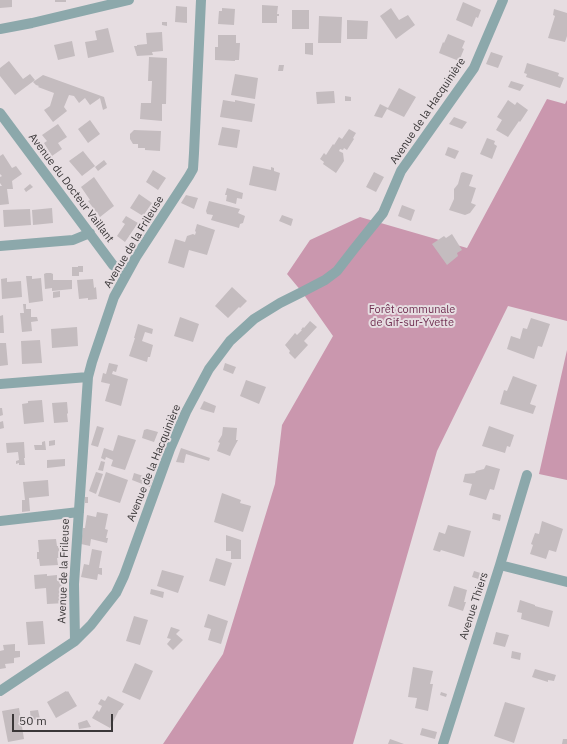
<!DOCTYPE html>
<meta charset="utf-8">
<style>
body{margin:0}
#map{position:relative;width:567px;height:744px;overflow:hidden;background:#e6dde1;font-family:"IBM Plex Sans",sans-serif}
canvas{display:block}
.scale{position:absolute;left:12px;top:714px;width:101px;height:18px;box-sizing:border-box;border:2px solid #3a3738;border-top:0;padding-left:5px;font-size:12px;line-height:14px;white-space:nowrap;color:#3a3738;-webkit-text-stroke:3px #e6dde1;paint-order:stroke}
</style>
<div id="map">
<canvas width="567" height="744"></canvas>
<div class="scale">50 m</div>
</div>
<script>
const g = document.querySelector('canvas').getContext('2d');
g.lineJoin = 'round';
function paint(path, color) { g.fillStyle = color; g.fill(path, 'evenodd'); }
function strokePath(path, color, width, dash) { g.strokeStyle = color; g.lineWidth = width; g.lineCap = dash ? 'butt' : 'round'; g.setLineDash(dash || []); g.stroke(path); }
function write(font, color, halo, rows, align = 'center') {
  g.font = font + ' "IBM Plex Sans",sans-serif'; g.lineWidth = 4; g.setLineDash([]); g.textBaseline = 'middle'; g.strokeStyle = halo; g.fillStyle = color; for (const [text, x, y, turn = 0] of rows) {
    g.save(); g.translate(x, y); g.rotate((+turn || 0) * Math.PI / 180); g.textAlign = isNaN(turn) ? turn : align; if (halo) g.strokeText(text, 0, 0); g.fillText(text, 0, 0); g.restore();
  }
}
const forest = new Path2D(`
 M547,99L565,104L567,100V321L508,306L437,451L353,744H163L223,654L275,484L282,425L333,336L302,292L287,274L310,240L360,217L467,248Z
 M567,350V480L539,474Z`);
const building = new Path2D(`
 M0,0H12V7L0,8Z
 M55,0H66V2H55Z
 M463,2L481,10L478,18L476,17L472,27L456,20Z
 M262,5L278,6L277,14H279V16H277V23H262Z
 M176,6L187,7V23L175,22Z
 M222,8L235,9L234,25L218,24L219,11H222Z
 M391,8L399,20L408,15L415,25L396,39L380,16Z
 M554,9L567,13V36L565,42L548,38L555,16L553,15Z
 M292,10H309V29H292Z
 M319,16L342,17L341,43H318Z
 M347,20L368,21L367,39H347Z
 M162,22H167V26L162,25Z
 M108,28L114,52L88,58L85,42L97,40L95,31Z
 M162,32L163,51L152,52L153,55L137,56L134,46H137V45L147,44L146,33Z
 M448,34L465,41L462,48L464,49L459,61L439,53L443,42L444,43Z
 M218,35H236V43H240L239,60H235V61L215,60V47H218Z
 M72,41L75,56L58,60L54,45Z
 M305,43H313V55L305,54Z
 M491,52L503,56L498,68L486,64Z
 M149,57L167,58L166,104H162V121L140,119L141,103H151L152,81H148Z
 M9,61L23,79L30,74L35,80L15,95L0,76V68Z
 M527,63L559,73L558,76L564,78L560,88L526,77L527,74L524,73Z
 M279,65H284L283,71H278Z
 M235,74L258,78L255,99L231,95Z
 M43,75L104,97L107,108L103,110L100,98L90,105L85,98L79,103L74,96L69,95L64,107L67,111L53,122L44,110L50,106L54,93L38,87L39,86L36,85L33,82Z
 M511,81L524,85L520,91L508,87Z
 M399,88L416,97L404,117L387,109L382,118L374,116L380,104L388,108Z
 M334,91L335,103L317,104L316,92Z
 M345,96L351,97V101H345Z
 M223,100L235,102V100L255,104L252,122L220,117Z
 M508,100L515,105L517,102L528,110L520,122L519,121L508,137L496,130L502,120L497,117Z
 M454,117L467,122L462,129L449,124Z
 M90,120L100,134L88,143L78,129Z
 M58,124L67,137L58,143L62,149L52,156L44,143L47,141L42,135Z
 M222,127L240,130L237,148L218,145Z
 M349,129L356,133L353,138L354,139L347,150L344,148L343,150L340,149L339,151L343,153L344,161L336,173L323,164L324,162L320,159L324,153L326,155L333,144L334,145L339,137L342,139Z
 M134,130L161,131L160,151L145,150V148H138V144H133L130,139V134Z
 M487,138L495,141L494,144L497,146L492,159L480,154Z
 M448,147L459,151L455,159L445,155Z
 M83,151L95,166L82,176L69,161Z
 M3,154L12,168L16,166L22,174L12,181L13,189H7L9,204L0,205V186H2L0,183V177L2,176L0,174V156Z
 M104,160L107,164L98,171L95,167Z
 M253,166L271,170V167L274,168V171L280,173L276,191L249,185Z
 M153,170L166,178L158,190L146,182Z
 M374,172L384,177L376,192L366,187Z
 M463,172L473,175L469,186L476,188L471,203L476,205L470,213L465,215L449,210L454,199V189L458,184L461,173Z
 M94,177L114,206L100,217L88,201L90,200L81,187Z
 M30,184L33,187L26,192L24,189Z
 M227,188L243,193L242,199L237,198L236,204L226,201L227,195H225Z
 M139,194L152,203L143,216L130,208Z
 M186,195L198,198L194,209L181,203Z
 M209,201L240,209L238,213L245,216L243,223L240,224L239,228L211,220L213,215L207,214L206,211Z
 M402,205L415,210L411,221L398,216Z
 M52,208L53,223L33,225L32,210Z
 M30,209L31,225L4,227L3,210Z
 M282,215L293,219L291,226L279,221Z
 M126,216L138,223L125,242L117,236L125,224L122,222Z
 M197,224L215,230L207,255L189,250L184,268L168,263L175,239L185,242L187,236L193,234L195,235L196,232L195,231Z
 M452,234L462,250L457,253L458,256L447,265L432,244L444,236L446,238Z
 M78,266H83V272H79V276H72V267H78Z
 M46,273H51L53,274V280H72V289L52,291V288L45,289L44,274Z
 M26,276H32V279L41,278L43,301L29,303Z
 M7,278V282L21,281L22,297L2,299L1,279Z
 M93,279L94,288L96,287L97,299L88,300V298L79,299L77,280Z
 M232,287L247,301L240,308L239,307L228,318L215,306Z
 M60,291V297L53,298V292Z
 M23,304H26V309H31V317H37L38,321L31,322L32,331L22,332L20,313H24Z
 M3,315L4,333H0V316Z
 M180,317L199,324L193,342L174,336Z
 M531,318L550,324L542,347L538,346L534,359L507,349L511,336L520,339L523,328L527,329Z
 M310,321L317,327L304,341L308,345L295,359L289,353L290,351L285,345L295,333L297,335L302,330H301L303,327L304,328Z
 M138,324L153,329L152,334L145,332L142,341L153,345L150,357H148L147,362L129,356L135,338H134Z
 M77,327L78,346L52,348L51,329Z
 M40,340L42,363L22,364L21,341Z
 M0,343H6L8,365L0,366Z
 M109,363L118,365L116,372L113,371L112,374L128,379L121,406L105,401L110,384L101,382L103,373L106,374Z
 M225,363L236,367L233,374L223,370Z
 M513,376L537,385L530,404L536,406L533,414L500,404L504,390L507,391Z
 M246,380L266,387L259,404L240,396Z
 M42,400L44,422L24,424L22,404L28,403V401Z
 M204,401L216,406L214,413L200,409Z
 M67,402L68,413L67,414L68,422L54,423L52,403Z
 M0,408H2L3,415L0,416Z
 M3,421L4,428L0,429V422Z
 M97,426L104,428L98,447L91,445Z
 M489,426L514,435L510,447L507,446L505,453L482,446Z
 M223,427L237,428L236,440H238L232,451L230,456L217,451L220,443L218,442L222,435Z
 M147,429L158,432L154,442L142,438L144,430Z
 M118,435L136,440L125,470L111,466L113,460L106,457L105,460L101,458L104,448L113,451Z
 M55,440V445L49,446V441Z
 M45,441L46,450H35L34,445H42V442Z
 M24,442L25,458H24L25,465H19V463L16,464V461L19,460L18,452L7,453L6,443Z
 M181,448L210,458L209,461L186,454L184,463L176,462Z
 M65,459V466L47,468V460Z
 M101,461L105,462L103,471L98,470Z
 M486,465L500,469L494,490L490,489L486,500L469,495L472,484L463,482L465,474L475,473L476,471L484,469Z
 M96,472L103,474L96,494L89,491Z
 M106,472L128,480L120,503L98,496Z
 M134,473L153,479L150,487L132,480Z
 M48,480L49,496L29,498L30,511L22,512V500H25L23,482Z
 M222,493L241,500L240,503L251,506L243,532L214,522Z
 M85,497H88V503H85Z
 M97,512L108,514L105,529L108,530L106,538H108L107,543L91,539L90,546L81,544L83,528H85L87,515L96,517Z
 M493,513L501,515L500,521L492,519Z
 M542,521L563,529L556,552L549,550L546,559L530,554L533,545L531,544L535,533L539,534Z
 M448,525L471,531L464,557L441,550L440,552L433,550L439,532L445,534Z
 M226,535L241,540V559H231V551H226Z
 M56,539L57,546H59V558H57L58,565L40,566L39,559H37V552H39L38,540Z
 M92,549L102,551L99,568H102V575L98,574L97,580L81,577L84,564L89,565Z
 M216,558L232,563L225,586L209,581Z
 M162,570L184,576L178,593L157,586Z
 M474,571L487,575L485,581L472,577Z
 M47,574V576L57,575V578L61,577L62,594L66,593V603L47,604L46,588L35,589L34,575Z
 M454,586L467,590L464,602H466L463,611L448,606Z
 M151,589L164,592L163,598L150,594Z
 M520,600L535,605V606L553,611L549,627L521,619L522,613L517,612Z
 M208,614L228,621L221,644L208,640L211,629L204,627Z
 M134,616L148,620L140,645L126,641Z
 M43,621L45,644L28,645L26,622Z
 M171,627L180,630L176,634L183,640L173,650L167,644L171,639L167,638Z
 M496,632L509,635L505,647L493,644Z
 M15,644V651H20V657L14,658V663L5,664L6,668L0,669V651L4,650L3,645Z
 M512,651L521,653L520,660L511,658Z
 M135,663L153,671L140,700L122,692Z
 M413,667L433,671L430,684H433L428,711L415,708L417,698L408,697Z
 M535,669L556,675L554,681L548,680V682L532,677Z
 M66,691L67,692L68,691L77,706L56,718L47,702Z
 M441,692L447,694L446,697L440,695Z
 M108,696L124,704L120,710H119L110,728L92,718L97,710L99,712L102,706L98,704L101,699L105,701Z
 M505,702L525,708L514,743L494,736Z
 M19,708L24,739L8,742L2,711Z
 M38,710L40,719L31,720L30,711Z
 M87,720L91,727L79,729L78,723Z
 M422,728L437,732L435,739L420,735Z
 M390,739L404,744H388Z
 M563,739H567V744H562Z`);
const minor = new Path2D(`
 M0,29L32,23L129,0
 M0,113L113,265L126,275
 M0,246L73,240L90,233
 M0,384L88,377
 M0,521L79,512
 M500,565L567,582
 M75,641L74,584L88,377L92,362L114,297L136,257L189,176L193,169L194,153L201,0
 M0,691L75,641L91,625L116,593L124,576L170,449L186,412L209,369L230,341L254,319L280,303L302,292L325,280L337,271L354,249L383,213L401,171L474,68L503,0
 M443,744L500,565L527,475`);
const streetNames = [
 ["Avenue de la Hacquinière",428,111,-56],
 ["Avenue du Docteur Vaillant",71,188,53],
 ["Avenue de la Frileuse",134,242,-59],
 ["Avenue de la Hacquinière",154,463,-68],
 ["Avenue de la Frileuse",64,571,-88],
 ["Avenue Thiers",474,606,-72]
];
const parkNames = [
 ["Forêt communale",412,310],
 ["de Gif-sur-Yvette",412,323]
];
paint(forest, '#ca97ae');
paint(building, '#c4bcbf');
strokePath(minor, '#8ca8ab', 10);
write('11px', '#3a3738', '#e6dde1', streetNames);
write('11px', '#713153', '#e6dde1', parkNames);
</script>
